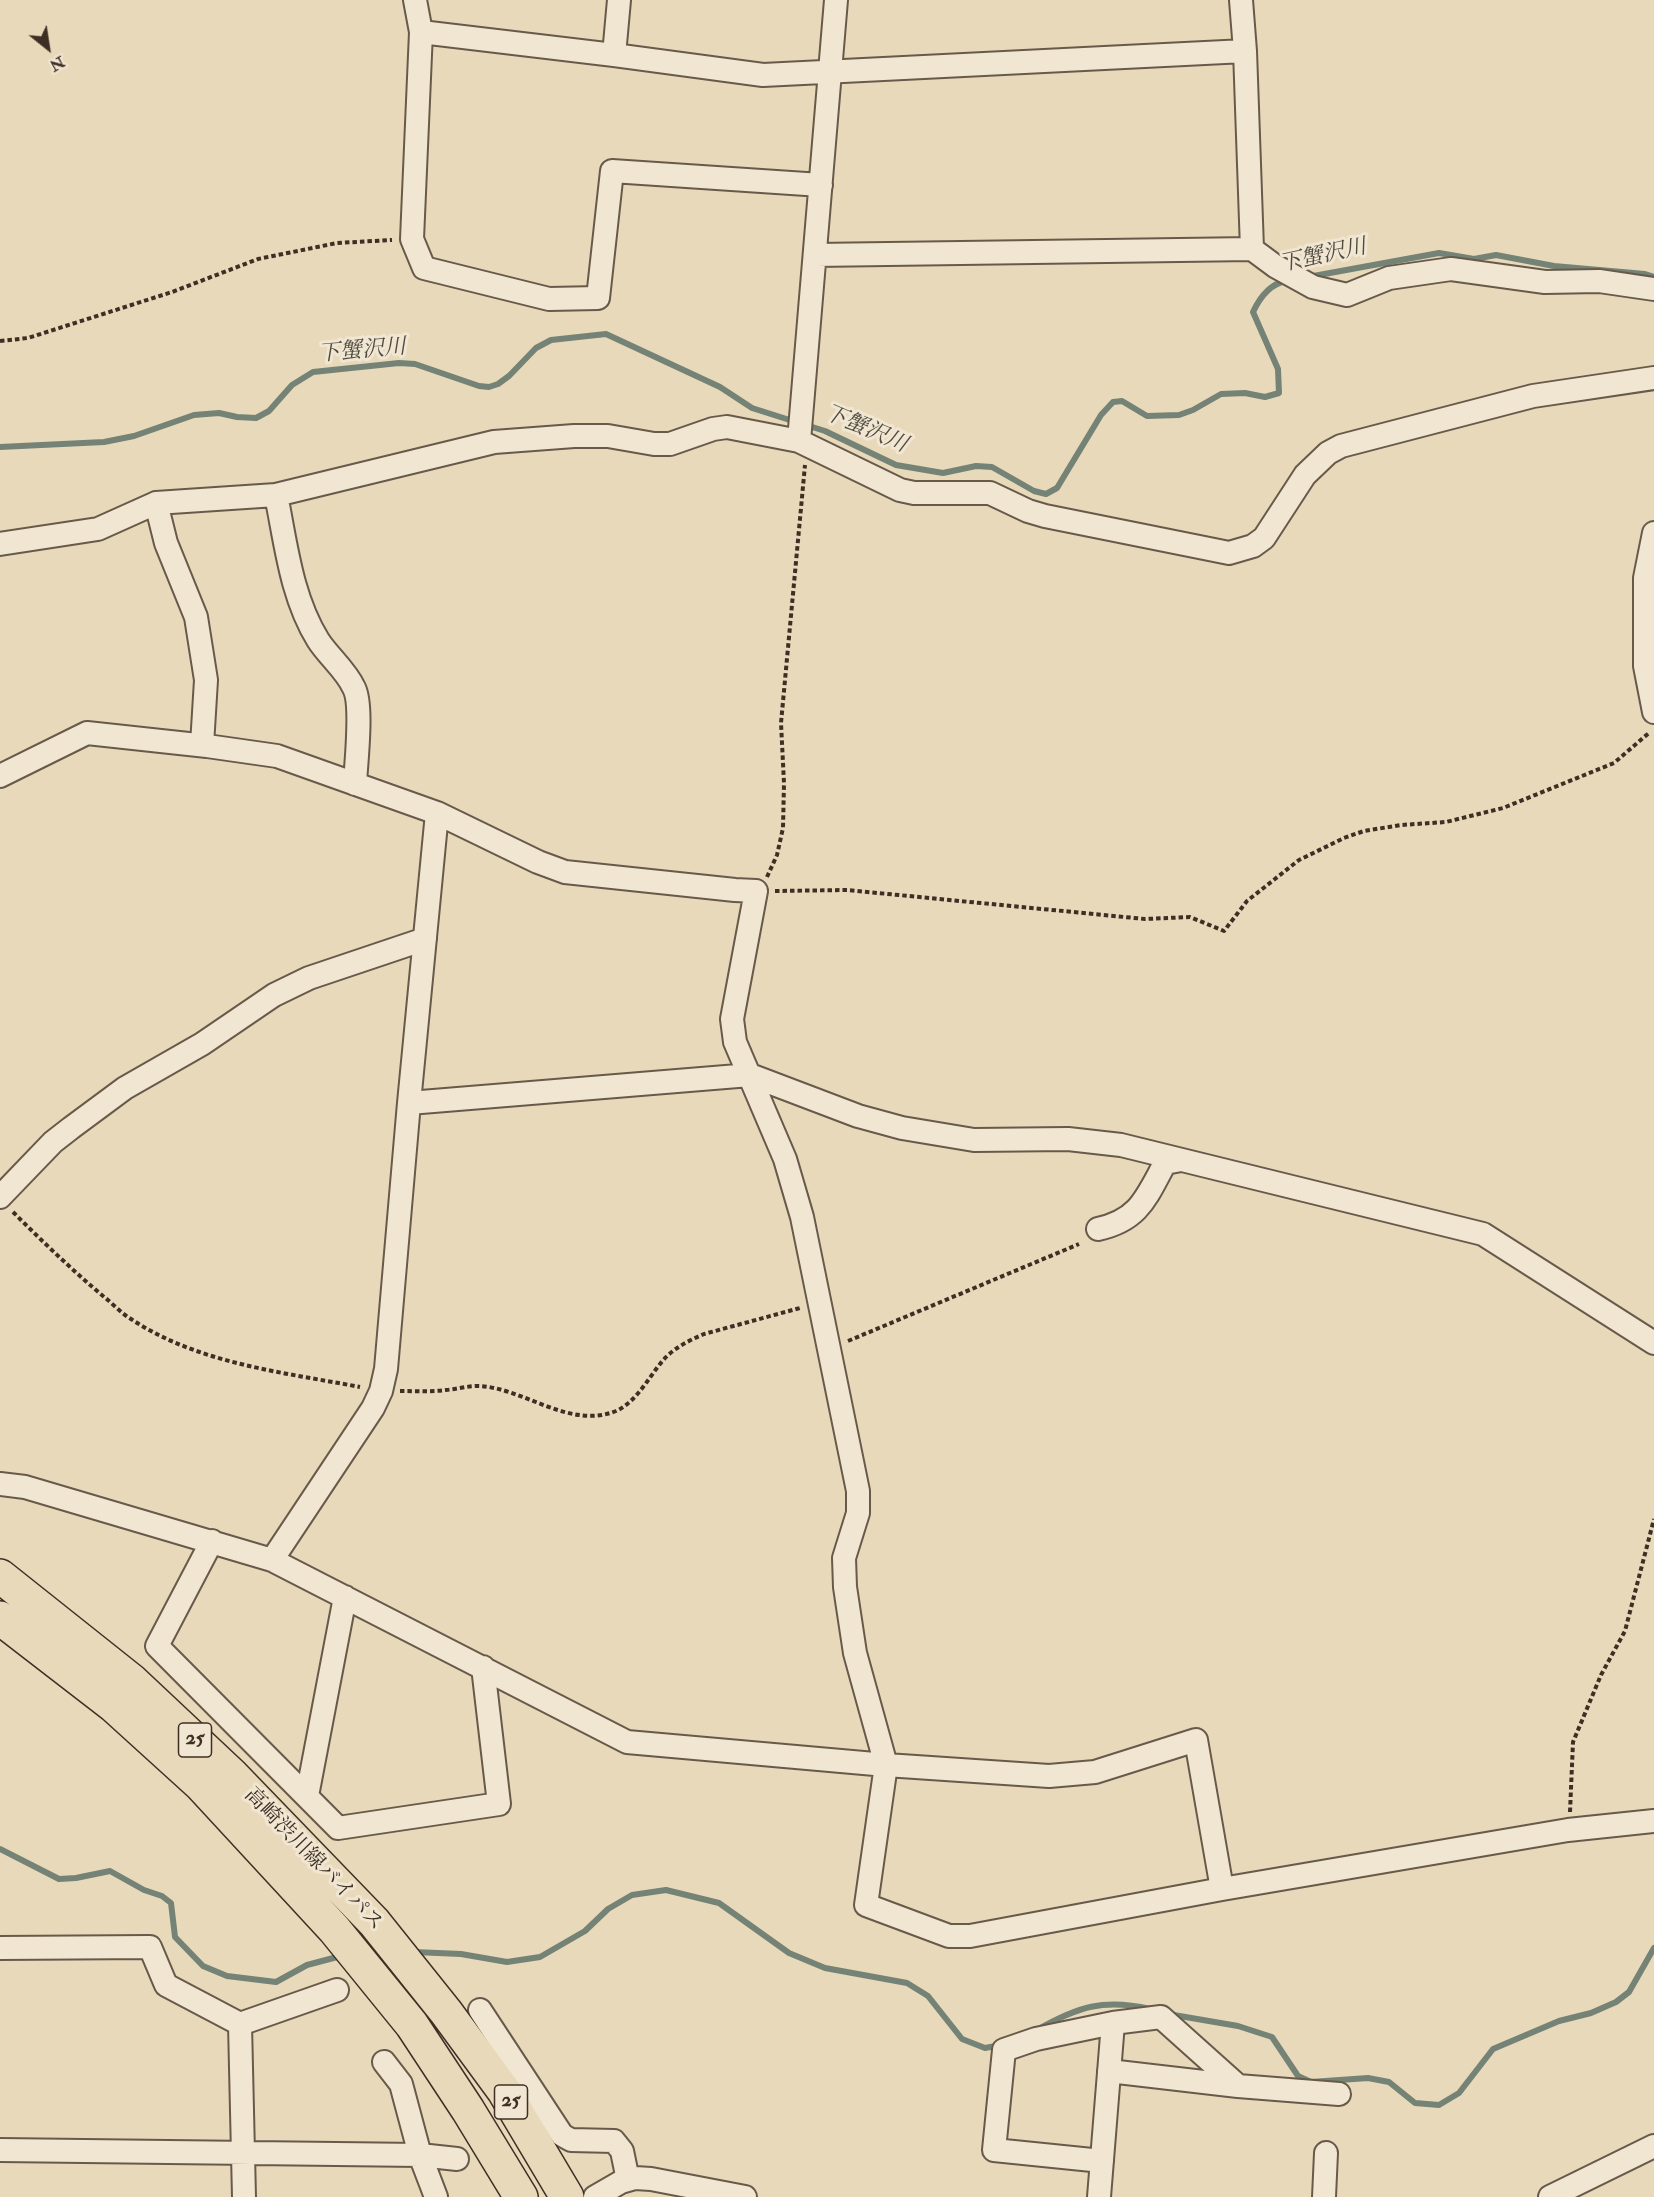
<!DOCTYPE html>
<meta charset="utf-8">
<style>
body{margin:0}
#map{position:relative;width:1654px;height:2197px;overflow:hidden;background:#e8d9ba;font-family:"IM FELL Double Pica",serif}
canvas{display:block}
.north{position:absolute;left:18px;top:18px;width:60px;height:60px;-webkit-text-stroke:4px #f0e6d2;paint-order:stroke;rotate:150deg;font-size:16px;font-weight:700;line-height:24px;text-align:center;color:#3e2f25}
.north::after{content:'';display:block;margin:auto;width:21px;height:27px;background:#3e2f25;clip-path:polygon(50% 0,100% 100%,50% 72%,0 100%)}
</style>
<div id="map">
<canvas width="1654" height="2197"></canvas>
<div class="north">N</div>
</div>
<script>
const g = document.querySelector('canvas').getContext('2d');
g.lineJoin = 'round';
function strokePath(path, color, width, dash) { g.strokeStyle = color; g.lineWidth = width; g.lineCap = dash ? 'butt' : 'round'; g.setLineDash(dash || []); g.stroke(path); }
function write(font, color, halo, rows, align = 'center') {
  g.font = font + ' "IM FELL Double Pica","Noto Serif JP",serif'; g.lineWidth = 6; g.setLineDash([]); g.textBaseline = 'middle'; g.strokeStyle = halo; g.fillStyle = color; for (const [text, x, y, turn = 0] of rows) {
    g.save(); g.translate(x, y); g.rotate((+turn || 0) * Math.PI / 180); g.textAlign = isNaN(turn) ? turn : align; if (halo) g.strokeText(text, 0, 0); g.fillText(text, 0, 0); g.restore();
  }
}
const stream = new Path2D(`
 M1308,277L1439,253L1474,259L1496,255L1554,266L1645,274L1654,277
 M806,425L825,431L896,465L943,473L976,466L992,467L1034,491L1046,494L1057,488L1101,415L1113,402L1122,401L1147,416L1179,415L1193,410L1221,394L1245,393L1265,397L1279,393L1278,369L1253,312C1260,297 1270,284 1286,281
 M0,447L104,442L134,436L194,415L219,413L237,417L256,418L269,411L292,385L313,372L399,363L415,364L479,386L489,387L498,384L509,376L536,348L551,340L606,334L720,387L752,408L796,422
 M0,1849L59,1879L76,1878L110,1871L144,1890L162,1896L171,1903L175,1937L203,1966L227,1976L276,1982L307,1965L341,1956
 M414,1952L461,1954L507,1962L540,1957L585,1931L608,1909L632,1895L666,1890L719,1903L789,1953L825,1968L907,1983L928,1996L962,2039L985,2048L1001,2045
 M1168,2014L1238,2026L1272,2037L1298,2076L1311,2082L1368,2078L1389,2082L1415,2103L1439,2105L1459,2093L1493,2049L1559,2021L1591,2013L1616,2002L1629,1992L1654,1948
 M1037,2030C1077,2007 1104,1998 1150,2009`);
const path = new Path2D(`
 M0,341L28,338L172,292L258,259L337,243L392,240
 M767,877L777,855L783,828L784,783L781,723L805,465
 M775,891L847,890L1145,919L1190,917L1224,931L1247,901L1299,860L1344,838L1364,831L1401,825L1446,822L1503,808L1614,763L1650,732
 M13,1212C42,1241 71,1269 103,1296C112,1303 121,1313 131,1319C199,1364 282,1372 360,1387
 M848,1341L1079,1244
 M400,1391C415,1391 431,1392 446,1390C457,1389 468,1386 478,1386C523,1387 569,1430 616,1411C638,1401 649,1376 665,1358C676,1347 690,1340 704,1334L800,1308
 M1570,1812L1573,1742L1601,1675L1625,1631L1654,1519`);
const minor = new Path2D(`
 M415,0L421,32L412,239L424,268L549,299L598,298L612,171L821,185
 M836,0L799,441L900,490L914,493H990L1028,511L1045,516L1229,553L1253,546L1264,538L1305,475L1328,453L1341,446L1533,396L1654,378
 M1241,0L1245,51L1252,249
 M421,32L614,55L763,75L1245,51
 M614,55L619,0
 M815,255L1252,249L1275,266L1313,287L1347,295L1389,278L1451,269L1545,282L1599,281L1654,289
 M276,495C286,544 291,596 318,640C328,656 346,670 354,688C363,705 356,762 355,784
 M156,503L166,543L196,617L206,680L202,745
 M1654,533L1645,578V666L1654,712
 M0,544L98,529L156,503L276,495L494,442L574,436H608L654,444H670L713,429L727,427L799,441
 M0,776L87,733L207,746L277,756L437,813L538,862L565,872L735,890L756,891L732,1019L735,1042L785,1159L802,1217L858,1491V1513L844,1558L845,1587L855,1653L886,1765L866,1905L949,1936H970L1222,1889L1568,1830L1654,1821
 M409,1103L750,1075L858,1116L902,1128L974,1140L1068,1139L1121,1145L1483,1234L1654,1343
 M0,1197L53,1142L71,1128L125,1088L202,1044L274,995L309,978L425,939
 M1098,1229C1139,1220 1146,1198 1165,1163L1181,1160
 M0,1484L25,1487L272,1560L627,1742L886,1765L1049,1776L1095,1772L1196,1740L1222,1889
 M212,1541L157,1646L338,1828L499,1804L483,1667
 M272,1560L373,1408L381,1391L386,1369L409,1103L437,813
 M307,1796L345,1597
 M0,1948L150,1947L166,1985L240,2024L337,1990
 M480,2010L562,2135L571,2140L614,2141L622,2151L628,2180
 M240,2024L244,2197
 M384,2062L401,2084L420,2155L457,2159
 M1109,2071L1238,2086
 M0,2150L420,2155L436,2197
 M1102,2161L994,2150L1004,2050L1036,2039L1113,2023
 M595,2197L621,2182L635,2178L651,2179L745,2197
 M1099,2197L1113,2023L1161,2017L1238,2086L1339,2094
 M1324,2197L1326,2153
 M1550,2197L1654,2146`);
const primary = new Path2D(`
 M0,1576L132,1681L231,1774L374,1922L446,2012L504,2091L567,2197
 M0,1618L114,1706L201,1785L334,1929L412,2025L468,2110L521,2197`);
const shields = [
 [195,1740,33],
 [511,2102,33]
];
const shieldNames = [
 ["25",195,1740],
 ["25",511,2102]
];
const streetNames = [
 ["高崎渋川線バイパス",313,1860,46]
];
const waterNames = [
 ["下蟹沢川",1323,257,-12],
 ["下蟹沢川",362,352,-5],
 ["下蟹沢川",865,430,23]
];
strokePath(stream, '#748375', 6);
strokePath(minor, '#685a4a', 26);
strokePath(primary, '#3e2f25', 36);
strokePath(path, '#3e2f25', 4, [4.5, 3]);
strokePath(minor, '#f0e6d2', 22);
strokePath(primary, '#e8d9ba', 33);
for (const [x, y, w] of shields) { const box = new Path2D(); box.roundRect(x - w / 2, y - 17, w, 34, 4.5); g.fillStyle = '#f0e6d2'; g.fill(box); strokePath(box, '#3e2f25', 1.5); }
write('bold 20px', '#3e2f25', null, shieldNames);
write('21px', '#3e2f25', '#f0e6d2', streetNames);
write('italic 22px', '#504b40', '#f0e6d2', waterNames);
</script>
